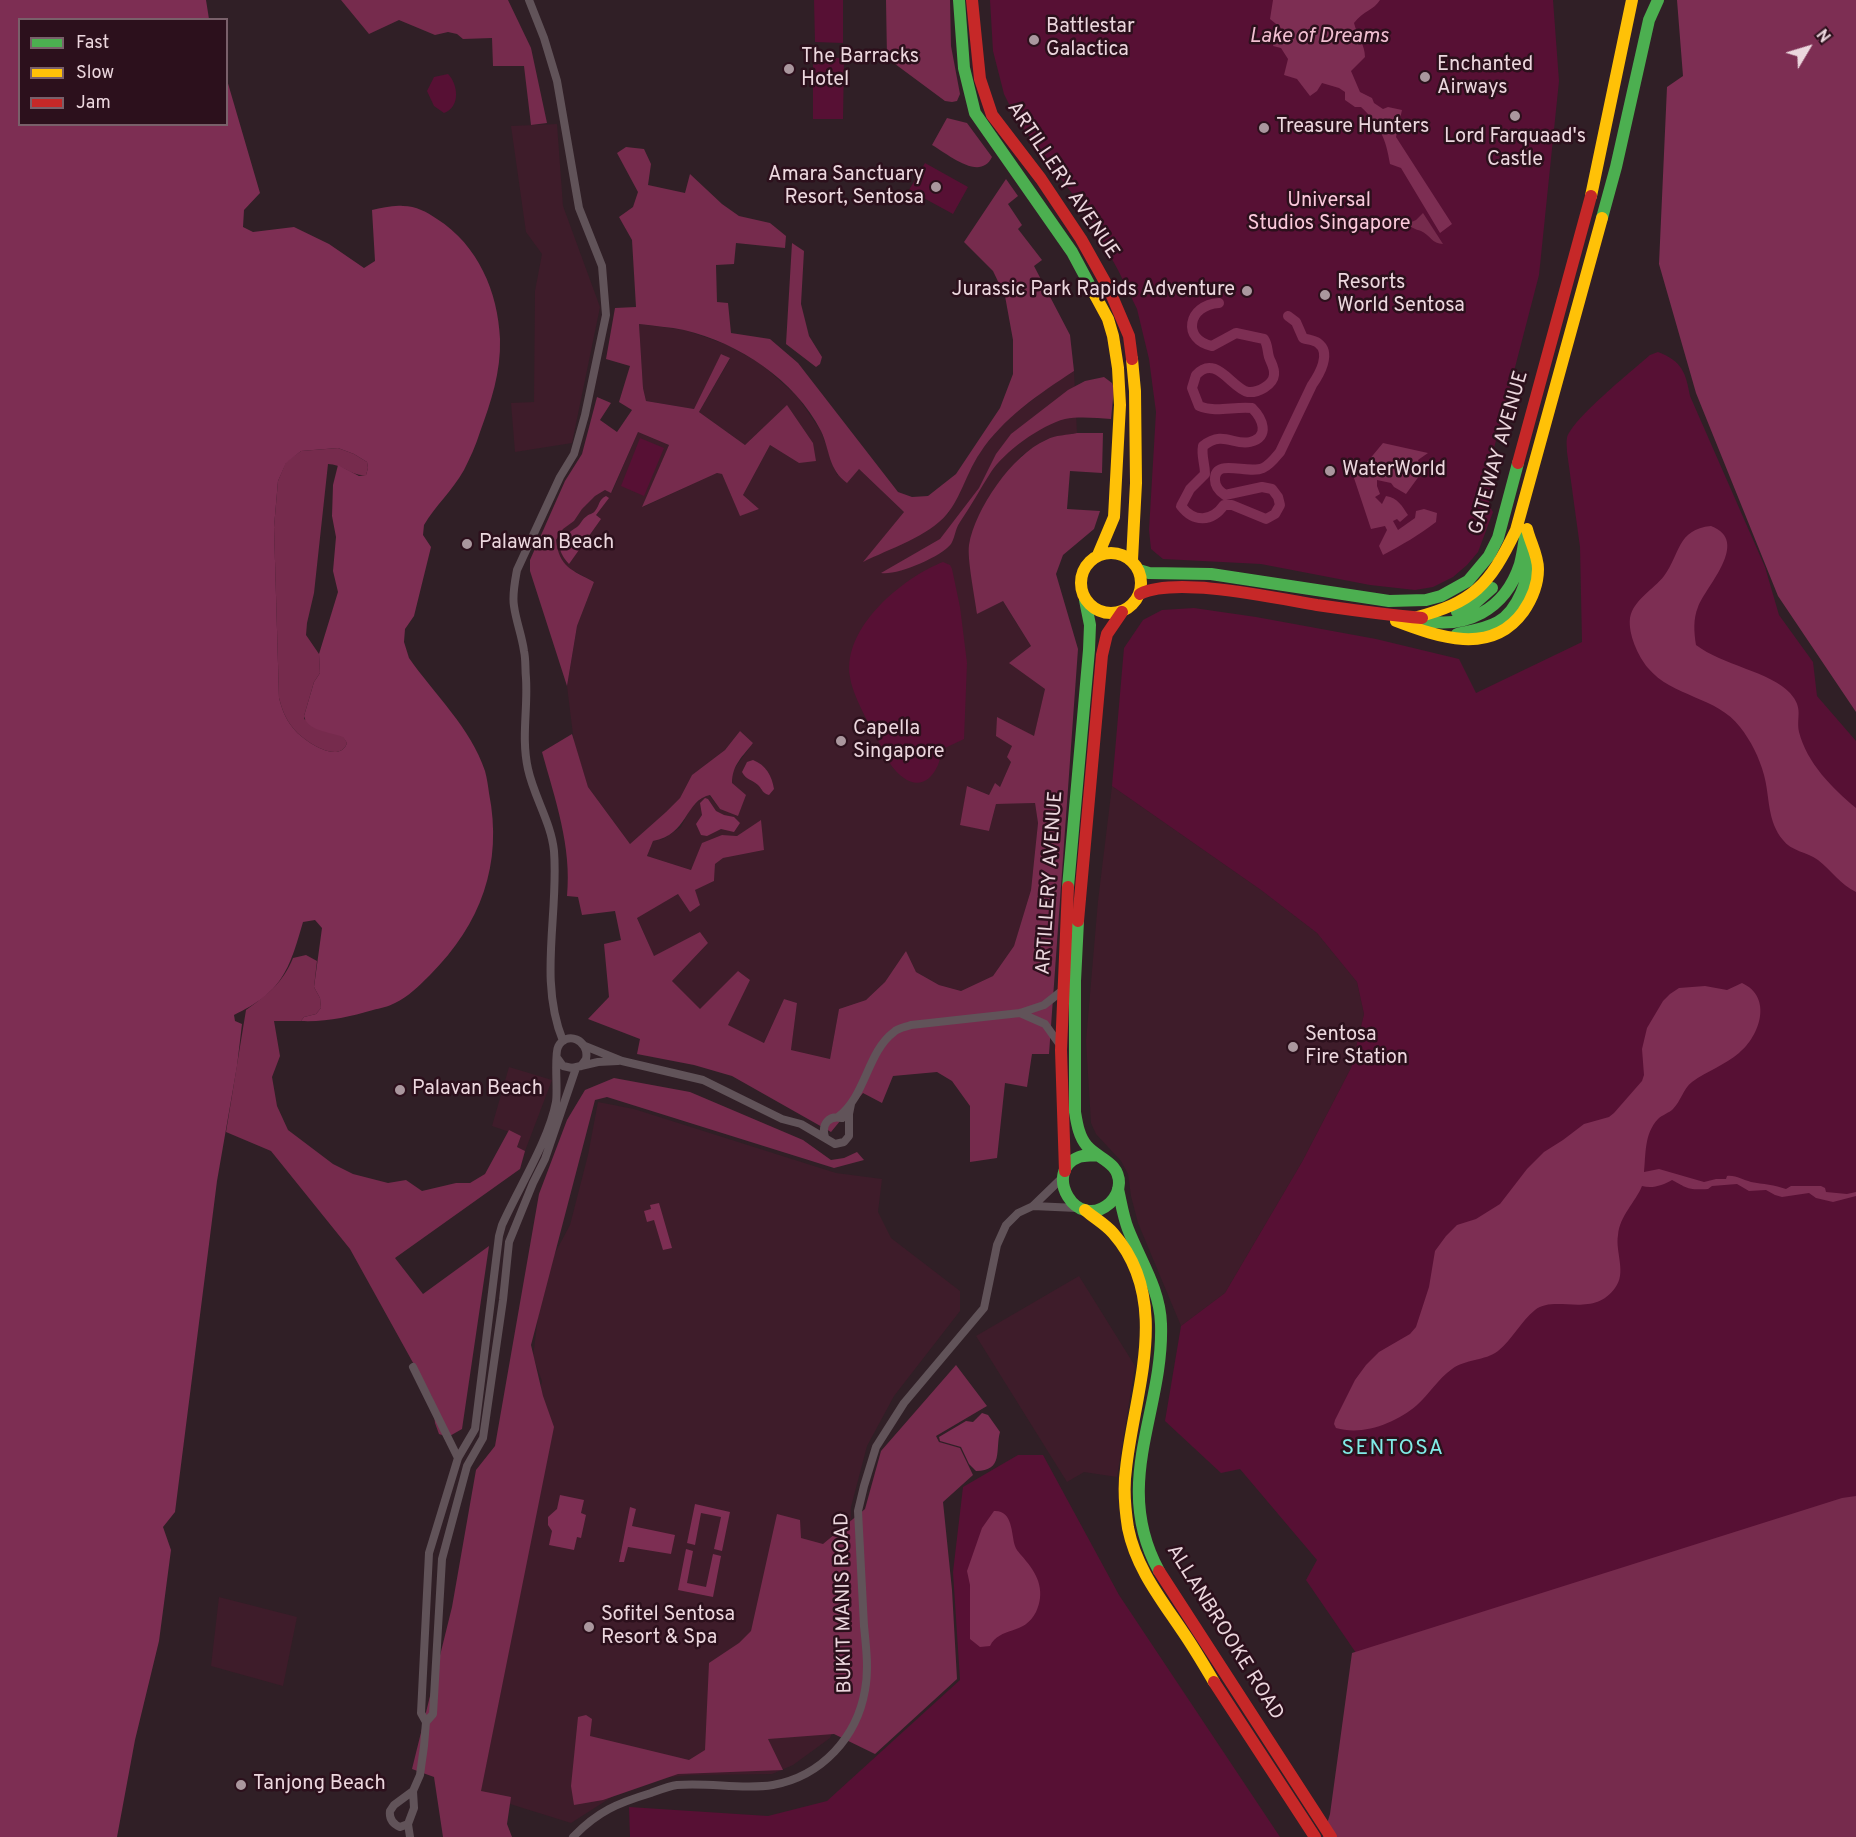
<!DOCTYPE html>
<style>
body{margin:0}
#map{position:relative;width:1856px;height:1837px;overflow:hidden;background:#301f26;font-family:Overpass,sans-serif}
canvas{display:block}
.legend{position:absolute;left:18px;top:18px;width:210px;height:108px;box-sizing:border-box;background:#2c101c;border:2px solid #79606a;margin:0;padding:8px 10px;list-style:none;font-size:18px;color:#ecd7de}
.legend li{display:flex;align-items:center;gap:12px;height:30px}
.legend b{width:30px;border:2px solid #79606a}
.north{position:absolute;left:1778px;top:18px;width:60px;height:60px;-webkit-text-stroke:4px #2c101c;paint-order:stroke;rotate:52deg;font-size:16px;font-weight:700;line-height:24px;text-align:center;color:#ecd7de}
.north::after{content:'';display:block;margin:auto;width:21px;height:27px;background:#ecd7de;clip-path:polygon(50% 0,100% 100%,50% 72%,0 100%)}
</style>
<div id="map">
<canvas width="1856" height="1837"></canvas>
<ul class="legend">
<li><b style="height:8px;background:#4caf50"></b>Fast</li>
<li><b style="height:8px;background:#ffc107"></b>Slow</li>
<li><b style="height:8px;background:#c62828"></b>Jam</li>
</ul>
<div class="north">N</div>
</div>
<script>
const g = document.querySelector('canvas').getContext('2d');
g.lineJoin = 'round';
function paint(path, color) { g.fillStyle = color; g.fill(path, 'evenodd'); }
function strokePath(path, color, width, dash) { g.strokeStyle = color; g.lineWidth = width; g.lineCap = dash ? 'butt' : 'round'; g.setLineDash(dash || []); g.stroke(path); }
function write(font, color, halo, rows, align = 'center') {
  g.font = font + ' Overpass,sans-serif'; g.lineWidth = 5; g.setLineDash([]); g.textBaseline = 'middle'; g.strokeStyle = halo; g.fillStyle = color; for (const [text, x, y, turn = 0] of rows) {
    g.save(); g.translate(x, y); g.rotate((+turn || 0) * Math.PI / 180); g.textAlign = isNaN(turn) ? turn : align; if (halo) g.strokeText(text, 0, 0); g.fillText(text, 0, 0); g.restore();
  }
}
const built = new Path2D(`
 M557,124L563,206L600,307L572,443L515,452L511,403L534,402L535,291L542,254L526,232L511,126Z
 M639,324L685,330L725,344L760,363L797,396L821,431L837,475L859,469L904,512L865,561L948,514L979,453L1004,422L1049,387L1074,371L1077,433L1047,439L1021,456L999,484L978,517L977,614L1002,600L1031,646L1010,663L1045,689L1034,737L997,718L1012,746L1011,762L1000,787L995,784L989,795L968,786L960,824L989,831L996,804L1035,803L1038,823L1031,890L1014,946L993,976L961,991L939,985L916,972L906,951L885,982L866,1000L839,1009L830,1059L791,1050L797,1003L784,999L764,1043L727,1025L750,980L738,971L700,1010L672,981L708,943L700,932L654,957L637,917L678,894L700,905L694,890L714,881L715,864L723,858L764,850L760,821L737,836L722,835L691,870L647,856L653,841L663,839L681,827L690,809L704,796L709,795L720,809L732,783V772L753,743L740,731L725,750L692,775L680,798L666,812L630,844L588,787L574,743L567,686L577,626L594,582L565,566L557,553L556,540L563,528L574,521L582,509L595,496L605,490L612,492L638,432L669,445L643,507L717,473L722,474L740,515L759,509L743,495L770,445L799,463L813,443L787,406L745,445L699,412L730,359L722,354L694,409L646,401L643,388Z
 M1112,786L1261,890L1317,933L1357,982L1364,1014L1351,1068L1302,1162L1225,1293L1181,1326L1138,1223L1131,1196L1128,1174L1121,1161L1096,1134L1091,1123L1086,1041L1098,901Z
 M509,1067L552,1080L525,1151L517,1147L521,1136L492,1126Z
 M598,1102L634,1109L836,1173L882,1179L878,1212L891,1238L960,1291V1311L894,1396L867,1446L851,1507L850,1550L859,1665L830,1738L793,1765L772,1774L690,1775L651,1779L618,1793L571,1823L478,1794L519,1471L542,1381L533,1357L539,1309L554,1255L570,1225L588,1155Z
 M1079,1276L1135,1366L1117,1477L1084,1472L1067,1482L976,1336Z
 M219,1597L297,1617L283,1686L211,1666Z`);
const green = new Path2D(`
 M814,0H843V43L815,42Z
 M990,0H1553L1559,81L1539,275L1493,452V484L1490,489L1489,505L1493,512L1478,552L1467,565L1453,577L1433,587L1415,590L1370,585L1261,564L1163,559L1151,549L1149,530L1156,412L1149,359L1137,309L1118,270L1086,212L1017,120L1004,94L993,51Z
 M813,57L844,58L843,119H813Z
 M448,74C458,84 461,107 444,113L434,106L427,91L434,77Z
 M925,163L968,187L953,214L909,190Z
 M1658,352C1682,361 1686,373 1690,396L1765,567L1779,615L1813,662L1817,696L1856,741V1508L1365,1666L1306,1580L1317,1560L1240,1469L1221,1473L1165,1421L1181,1326L1225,1293L1302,1162L1351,1068L1364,1014L1357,982L1317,933L1261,890L1112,786L1124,648L1143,620L1162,610L1194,608L1256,617L1376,639L1459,659L1476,693L1582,642L1580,547L1567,452C1567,448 1566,442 1567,438C1571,420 1633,370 1650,355Z
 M640,438L664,448L644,496L621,486Z
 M943,562L950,565L952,569L960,607L967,663L964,739L945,748C942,753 940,759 938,765C925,793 905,784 891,765C880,742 853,700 850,677C842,628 902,578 943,562Z
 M1018,1455H1043L1119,1595L1280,1837H630L629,1807L768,1816L827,1801L960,1680L953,1572L963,1487Z`);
const forest = new Path2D(`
 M341,0H508L531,48L547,123L531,125L524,66H493L492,38L463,39L457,34L448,32L435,35L399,20L369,34Z
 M886,0H950L951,46L960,94L957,101L952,102L945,101L887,58Z
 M947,118L967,123L992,157C980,182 948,154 932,145Z
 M626,147L644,149L651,164L648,185L685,193L690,174L722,204L739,216L770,223L786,236L785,248L736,243L734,264L716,265L717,302L728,303L731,333L770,339L798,363L898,492L912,497L928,496L956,474L1000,408L1013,374V340L1005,296L993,271L964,242L1006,179L1018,196L1008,204L1022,225L1018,229L1042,260L1034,266L1070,335L1074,371C1039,394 1003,418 980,453C968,470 960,499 947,514C929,536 889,549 863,562L904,512L859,469L847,483C828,469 830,450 821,431C795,380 739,343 684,330C670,327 654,326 639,324L643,388L646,401L694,409L721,354L730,358L699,412L745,445L787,405L813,443L816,461L799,463L770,445L743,495L759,509L740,516L722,474L717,473L642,507L669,445L638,432L611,493L605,490L595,496L582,509L574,521L563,529L556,540C559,567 572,570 594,582L577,626L567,686L530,571V560L565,481L582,454L597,397L611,403L600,420L617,432L632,410L619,402L630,366L606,359L615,308L636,307L632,240L619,217L633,207L638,192L617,153Z
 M1423,213L1443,244C1432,244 1430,235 1421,231C1415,229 1412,228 1407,224L1416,220Z
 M792,243L804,251L801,304L809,336L822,357L820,364L816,367L786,344Z
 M1104,377L1112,383L1114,389L1111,419C1097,418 1079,416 1065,419C1041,425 1004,452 991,472C980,489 971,506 960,522C955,529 955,538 951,544C941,557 896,576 881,573L940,539L979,488L996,454L1011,434L1068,390L1085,381Z
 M1077,433H1103L1102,473L1070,471L1067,509L1100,511L1094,529L1063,555L1056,574L1078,649L1049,1054H1032L1027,1087L1005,1083L997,1158L970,1162V1106L952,1081L937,1072L893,1076L882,1103L863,1093L831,1132L732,1076L694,1065L637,1054L640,1039L588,1019L609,997L604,944L621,940L615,911L582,915L578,897L567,896C572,847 555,799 542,752L572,734L588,787L630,844L666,812L680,798L692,775L725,750L740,731L753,743C743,756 732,765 732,783L746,795L738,816L720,809L710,795C685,800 688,835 653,841L647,856L691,870L702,843L722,835L737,836L761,820L764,850L723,858L715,864L714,881L695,890L700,905L690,912L678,894L637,918L654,956L700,932L708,943L672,981L700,1009L738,971L750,980L728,1025L764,1043L784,999L797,1003L791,1050L830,1059L839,1009L866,1000L885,982L906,951L916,972L939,985L961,991L993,976L1014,946L1031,890L1038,823L1035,803L996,804L989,831L960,825L967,786L989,795L995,783L1000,787L1011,762L1007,757L1012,746L996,736L997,717L1034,736L1045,689L1009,663L1031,646L1003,601L977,614C975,598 967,559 969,545C975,509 1012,455 1046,440C1055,435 1068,435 1077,433Z
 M338,448L354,454L367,462L368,468L366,475C353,477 342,464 328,464L314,593L307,623L306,635L319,654L320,673L314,682L304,716V719L343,736L347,743C339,766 301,739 293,728C285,718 282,709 279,698L274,527L278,481L286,462L301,451Z
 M306,955L317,961L314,987L320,998L321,1008L316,1014L304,1017L301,1021H274L280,1056L272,1077L277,1106L288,1130L333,1164L353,1174L388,1183L406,1180L422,1191L456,1183H470L485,1174L509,1130L521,1136L517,1147L525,1151L520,1169L395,1258L423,1294L489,1246L462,1429L448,1437L439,1434L435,1423L432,1397L350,1249L271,1151L226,1132L246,1010C267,995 283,983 293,958Z
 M614,1078L690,1092L803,1140L831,1160L844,1158L857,1152L864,1160L834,1168L607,1097L595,1100L531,1345L543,1396L554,1427L481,1791L511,1797L507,1824L512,1837H443L434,1777L412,1769L452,1607L476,1470L495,1446L539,1194L567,1120L585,1090Z
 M956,1365L987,1406L936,1436L939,1442L960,1448L973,1475L943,1502L952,1590L957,1679L875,1754L834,1734L768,1739L783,1770L678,1774L603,1800L574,1805L571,1786L578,1717L586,1715L592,1719L590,1736L689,1760L705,1750L709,1663L739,1643L751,1631L777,1514L800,1520L801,1538L823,1544L865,1509L881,1451Z
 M1856,1496V1837H1323L1330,1814L1352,1653L1842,1498Z`);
const water = new Path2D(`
 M0,0H206L209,19L20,20V124H226L227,80L260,193L244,210L243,227L253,232L294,227L329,244L364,268L375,261L372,210C382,208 393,205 403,206C416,206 427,212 437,219C478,245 498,292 500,339C501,372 491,402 480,432C476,445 470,458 464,470C453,490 435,506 424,525L423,535L431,547L414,616L405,629L404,642L409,658C434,694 471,728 485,771C487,778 488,786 489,793C503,864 481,924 430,975C420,985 408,997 395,1003C388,1007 380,1008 373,1010C349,1017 327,1022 301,1021L304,1017L316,1014L321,1008L320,998L314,987L322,928L315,920L303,922C289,971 282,992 234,1015L235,1021L242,1024L237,1066L217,1181L175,1512L163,1527L171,1550L159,1641L135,1740L117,1837H0ZM338,448L354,454L367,462L368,468L366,475L359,476L338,465L333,485L332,516L336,537L333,571L338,592L319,654L320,673L314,682L304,716C307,731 330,732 343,737L347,743C339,766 301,739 293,728C285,718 282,709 279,698L274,527L278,481L286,463L301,451Z
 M1273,0H1380C1374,10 1363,11 1354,23C1357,35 1365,45 1365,57L1351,71L1360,92L1372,98L1374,103L1383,109L1388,107L1402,110L1396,137L1452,224L1440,233L1401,168L1390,164C1386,139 1380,125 1361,107H1355L1345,100V92L1339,88L1322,83L1317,91L1310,96L1297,79L1284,75L1288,59L1281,48L1273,46L1275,37L1281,28L1270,19Z
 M1677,0H1856V712L1778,596L1696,393L1659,264L1667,87L1683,76Z
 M1383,443L1428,453L1418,460L1422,472L1406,494L1394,487L1391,483L1377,480V486L1380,494L1375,497L1382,504L1386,496C1398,498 1402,506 1408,515L1400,522L1397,519L1393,521L1398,530L1415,518L1416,511L1424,509L1437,513L1436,522C1419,535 1402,545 1383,555L1379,546L1387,530L1385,526L1371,529L1354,478Z
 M606,496L609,498L596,515L601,519L569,564C553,546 560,538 577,527C581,524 582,519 587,516C589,514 593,514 595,511C600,505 598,500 606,496Z
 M1711,526C1751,541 1706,586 1698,607C1693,619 1694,632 1696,645C1722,665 1771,672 1790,693C1804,709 1796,716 1799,732C1807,763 1832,788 1856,808V892C1841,885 1831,870 1818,860C1807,852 1791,851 1783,840C1767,821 1770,797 1764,775C1759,757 1751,741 1740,727C1718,697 1672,697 1648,668C1638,656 1628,634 1630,618C1633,600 1654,589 1664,576C1680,555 1677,529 1711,526Z
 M753,760C766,765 772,776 774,789L769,795C762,793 763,790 758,785C751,779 746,780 742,772L747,762Z
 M705,798L708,799L716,811L724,815L734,817L740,823L734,832L721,829L707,836L701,835L696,824L702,815L700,803Z
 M1742,983C1773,997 1760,1036 1739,1053C1725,1065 1707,1071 1692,1082C1683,1089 1681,1101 1673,1109C1669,1113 1662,1115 1658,1119C1644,1134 1646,1154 1644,1172L1659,1169L1704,1182L1716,1179H1726L1727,1176C1736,1175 1743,1180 1751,1182C1763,1184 1775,1185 1786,1189L1791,1186H1821L1825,1188L1826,1192L1847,1194L1856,1192V1196L1833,1202L1816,1198L1809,1193L1782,1197L1775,1195L1766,1190L1749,1191L1737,1184L1712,1186L1708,1189C1687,1190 1689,1189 1672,1180C1663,1185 1653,1189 1642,1186C1635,1203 1620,1215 1618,1235C1615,1252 1627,1273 1615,1288C1593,1319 1555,1294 1535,1310C1521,1321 1512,1340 1498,1351C1485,1361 1465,1359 1452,1369C1438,1379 1429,1394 1417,1405C1396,1423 1363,1436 1336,1428L1334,1424L1335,1420L1355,1380L1366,1365L1379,1352L1410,1334L1416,1327L1429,1287L1435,1251L1446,1236L1457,1225L1476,1219L1500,1204L1527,1169L1544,1152L1563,1140L1584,1124L1609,1117L1614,1113L1642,1081L1644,1075L1642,1049L1647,1028L1663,1001L1670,994L1679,988L1705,986L1727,990Z
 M659,1203L672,1248L663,1250L654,1220L647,1222L644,1211L651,1209L650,1205Z
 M982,1413L988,1415L1000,1432C995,1449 1004,1471 976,1471L969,1464L961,1447L940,1441L939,1437L966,1421L973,1422Z
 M560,1495L584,1500L581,1513L586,1515L581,1538L577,1537L574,1550L549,1545L552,1531L548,1525V1517L557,1509Z
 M695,1504L730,1512L722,1551L714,1549L721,1517L701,1513L695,1545L687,1543Z
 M630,1507L636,1509L632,1526L675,1535L671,1554L628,1547L624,1562H619Z
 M994,1511C1013,1510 1011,1533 1015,1546C1017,1552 1023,1556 1026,1561C1039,1576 1045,1593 1036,1612C1024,1636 1000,1626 990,1646L980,1647L970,1639V1585L967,1571L982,1528Z
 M686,1549L693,1551L687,1583L706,1587L713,1554L721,1556L713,1597L678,1590Z`);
const canal = new Path2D(`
 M1219,303C1187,305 1182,340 1212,346L1236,333L1264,339C1268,345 1267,350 1269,357C1271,363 1275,368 1274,375C1273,385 1258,393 1248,392C1232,389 1216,353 1196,375L1192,388L1199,406C1216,413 1234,406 1252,408C1262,418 1271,437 1250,442C1234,446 1223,430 1203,446C1201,456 1205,463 1205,474L1190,489L1181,506C1194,523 1212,522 1224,505H1232L1266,519L1275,514L1280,505L1278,497L1272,489L1262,487L1225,495C1219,491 1215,487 1215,480C1214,457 1248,475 1263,468C1270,465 1275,458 1280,452L1312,385C1319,375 1332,353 1318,343C1314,340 1308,340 1303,338L1296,322L1288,316`);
const street = new Path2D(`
 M529,0L544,38L557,81L579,208L602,266L606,315L585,415L574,454L560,477L517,570C515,581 512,595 514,606C516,621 522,636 524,651C526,660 525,669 526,678C528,709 521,738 528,769C534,797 551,822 554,851C559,914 538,980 563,1041
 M1020,1013L1045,1024L1060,1045
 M585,1046L622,1061L703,1080L782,1119L801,1124L835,1144L844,1142L849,1136V1114L851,1104
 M558,1059L563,1066L572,1068L598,1062L618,1061
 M838,1117C866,1096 867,1052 894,1032C898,1028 906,1027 911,1025L1020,1013L1044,1005L1063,990
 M825,1137C821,1124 829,1115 842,1118
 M1033,1206L1077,1208
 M413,1367L458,1458
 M426,1722L433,1714L442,1559L467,1466L483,1438L503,1300L509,1242L533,1183L545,1159L576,1068
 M408,1824L400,1827C393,1824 389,1819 390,1811L394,1805L413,1791
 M410,1837L408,1824L414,1808L413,1791L420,1775L424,1746L426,1722L421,1713L429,1553L458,1458L475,1429L499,1236L502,1225C518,1189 549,1140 556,1102C558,1090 554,1055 558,1047C566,1030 590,1040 586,1059L581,1066
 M573,1837C598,1811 618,1803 651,1793C659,1790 669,1786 677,1785C709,1782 742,1790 773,1785C822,1776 857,1737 865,1690C869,1669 866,1646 864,1626C862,1588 860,1550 858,1511L864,1486L876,1447L904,1403L984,1308L997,1245L1006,1225L1018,1213L1033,1206L1063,1177`);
const fast = new Path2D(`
 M959,0L964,68L975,113L1072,252L1095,295
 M1602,218L1616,167L1649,20L1658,0
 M1139,570L1149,573L1211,574L1389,601L1426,600L1441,596L1468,581L1489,556L1498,538L1518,463
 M1457,612L1474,604L1492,588
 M1420,620C1466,630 1505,610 1520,564C1523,553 1524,542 1526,531
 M1457,634C1470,631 1486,629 1498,622C1519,610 1528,579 1531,556
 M1068,887L1089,650L1090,625L1085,600
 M1078,921L1075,981V1112C1077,1124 1079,1137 1087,1146C1098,1159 1119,1162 1119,1183C1119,1190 1115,1198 1110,1203C1076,1233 1042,1171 1079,1157C1084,1155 1092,1156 1097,1155
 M1118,1189C1121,1202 1123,1216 1128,1229C1140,1260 1160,1289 1161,1324C1164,1412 1111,1483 1159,1571`);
const slow = new Path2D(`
 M1591,196L1632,0
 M1095,295L1108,319L1113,336L1118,368L1120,405L1114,517L1098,555
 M1081 583a30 30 0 1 1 60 0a30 30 0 1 1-60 0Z
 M1132,560L1136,483L1135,391L1132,359
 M1414,618C1474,602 1489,586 1516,530L1602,218
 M1396,621C1438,637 1491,656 1523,612C1532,599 1538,585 1538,569C1538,555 1530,542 1527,529
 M1085,1210C1094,1218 1105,1224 1113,1233C1173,1301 1134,1392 1126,1469C1123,1489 1125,1509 1128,1528C1136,1568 1161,1599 1183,1632C1194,1648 1204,1665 1214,1682`);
const jam = new Path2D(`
 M972,0L980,79L992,115L1041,179L1081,239L1109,289L1129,336L1132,359
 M1518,463L1591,196
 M1140,594C1176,576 1275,598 1317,605C1352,610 1387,615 1422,618
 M1078,921L1102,655L1107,634L1122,612
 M1065,1171L1061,1050L1068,887
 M1159,1571L1331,1837
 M1214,1682L1315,1837`);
const markers = [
 [1034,40,6,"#aa979e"],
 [789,69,6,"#aa979e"],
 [1425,77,6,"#aa979e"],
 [1515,116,6,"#aa979e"],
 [1264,128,6,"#aa979e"],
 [936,187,6,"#aa979e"],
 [1247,291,6,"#aa979e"],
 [1325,295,6,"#aa979e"],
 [1330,471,6,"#aa979e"],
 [467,544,6,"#aa979e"],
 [841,741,6,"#aa979e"],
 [1293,1047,6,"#aa979e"],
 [400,1090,6,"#aa979e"],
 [589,1627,6,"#aa979e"],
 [241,1785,6,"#aa979e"]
];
const poiNames = [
 ["Battlestar",1046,28],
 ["Galactica",1046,51],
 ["The Barracks",801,58],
 ["Hotel",801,81],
 ["Enchanted",1437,66],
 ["Airways",1437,89],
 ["Treasure Hunters",1276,128],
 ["Lord Farquaad's",1515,138,"center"],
 ["Castle",1515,161,"center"],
 ["Amara Sanctuary",924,176,"right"],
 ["Resort, Sentosa",924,199,"right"],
 ["Resorts",1337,284],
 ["World Sentosa",1337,307],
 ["Jurassic Park Rapids Adventure",1235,291,"right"],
 ["WaterWorld",1342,471],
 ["Palawan Beach",479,544],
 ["Capella",853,730],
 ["Singapore",853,753],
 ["Sentosa",1305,1036],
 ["Fire Station",1305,1059],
 ["Palavan Beach",412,1090],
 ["Sofitel Sentosa",601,1616],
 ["Resort & Spa",601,1639],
 ["Tanjong Beach",253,1785]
];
const streetNames = [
 ["ARTILLERY AVENUE",1062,181,56],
 ["GATEWAY AVENUE",1500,453,-74],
 ["ARTILLERY AVENUE",1051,883,-86],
 ["BUKIT MANIS ROAD",845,1603,-91],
 ["ALLANBROOKE ROAD",1224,1633,58]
];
const parkNames = [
 ["Universal",1329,202],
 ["Studios Singapore",1329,225]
];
const waterNames = [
 ["Lake of Dreams",1319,38]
];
const neighbourhoodNames = [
 ["SENTOSA",1393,1450]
];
paint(built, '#3e1c2a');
paint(green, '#571034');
paint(forest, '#762b4d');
paint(water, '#7d2e53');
strokePath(canal, '#7d2e53', 10);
strokePath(street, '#615359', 8);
strokePath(fast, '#4caf50', 12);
strokePath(slow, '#ffc107', 12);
strokePath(jam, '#c62828', 12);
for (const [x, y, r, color] of markers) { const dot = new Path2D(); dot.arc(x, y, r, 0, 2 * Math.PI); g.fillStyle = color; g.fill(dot); strokePath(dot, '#2c101c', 2); }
write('20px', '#ecd7de', '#2c101c', poiNames, 'left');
write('20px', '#ecd7de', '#2c101c', streetNames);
write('20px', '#fbc9db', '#2c101c', parkNames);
write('italic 21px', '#f1bfd1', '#2c101c', waterNames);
g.letterSpacing = '1.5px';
write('21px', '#81ece7', '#2c101c', neighbourhoodNames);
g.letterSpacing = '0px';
</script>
